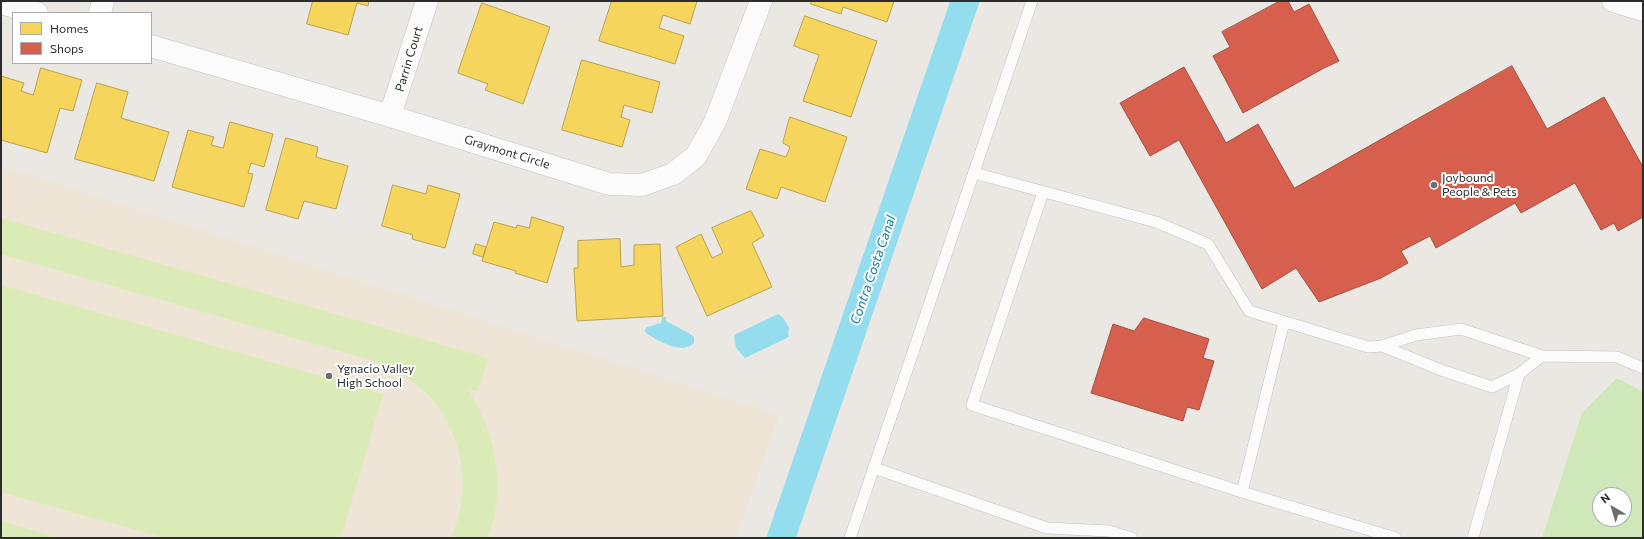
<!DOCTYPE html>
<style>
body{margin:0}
#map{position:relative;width:1644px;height:539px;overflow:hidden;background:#ebe7e2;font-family:Commissioner,sans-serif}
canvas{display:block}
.frame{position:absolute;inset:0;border:2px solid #2c2c2c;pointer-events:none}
.legend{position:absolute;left:12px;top:12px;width:140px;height:52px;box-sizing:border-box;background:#fff;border:1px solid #ababab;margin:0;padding:5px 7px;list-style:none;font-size:12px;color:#2c2c2c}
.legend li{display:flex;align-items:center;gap:8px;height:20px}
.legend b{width:20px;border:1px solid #ababab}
.north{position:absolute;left:1592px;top:487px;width:40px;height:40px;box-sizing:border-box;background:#fff;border:1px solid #ababab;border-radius:50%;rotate:322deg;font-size:11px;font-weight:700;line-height:16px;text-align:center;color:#2c2c2c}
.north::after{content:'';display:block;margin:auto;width:14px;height:18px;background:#6f6d6c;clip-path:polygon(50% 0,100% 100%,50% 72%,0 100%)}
</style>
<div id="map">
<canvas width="1644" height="539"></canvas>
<div class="frame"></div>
<ul class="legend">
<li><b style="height:11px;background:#f6d55c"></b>Homes</li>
<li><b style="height:11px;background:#d6604d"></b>Shops</li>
</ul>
<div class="north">N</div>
</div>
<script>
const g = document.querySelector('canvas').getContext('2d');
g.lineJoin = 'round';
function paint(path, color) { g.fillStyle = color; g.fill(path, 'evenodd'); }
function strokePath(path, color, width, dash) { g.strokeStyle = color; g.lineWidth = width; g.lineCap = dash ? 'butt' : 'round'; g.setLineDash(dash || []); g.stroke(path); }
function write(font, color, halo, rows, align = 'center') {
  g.font = font + ' Commissioner,sans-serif'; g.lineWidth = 4; g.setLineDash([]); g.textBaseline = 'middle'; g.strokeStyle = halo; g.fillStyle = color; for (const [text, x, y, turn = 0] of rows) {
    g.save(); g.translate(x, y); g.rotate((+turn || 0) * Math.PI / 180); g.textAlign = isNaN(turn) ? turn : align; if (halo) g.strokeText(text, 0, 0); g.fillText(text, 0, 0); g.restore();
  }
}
const education = new Path2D(`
 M1,166L779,415L736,538H1Z`);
const green = new Path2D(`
 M1617,378L1643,392V538H1542L1582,413ZM1600,495H1624V519H1600Z`);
const pitch = new Path2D(`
 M1,218L488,358L478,391L467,388C496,432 507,488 488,538H451C456,525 461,511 462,497C467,453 447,404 409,379C397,371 384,366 371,360L1,254Z
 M1,285L383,394L341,538H165L1,492Z
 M1,521L59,538H1Z`);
const water = new Path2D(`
 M778,314L784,319L789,328L788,334L789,337L745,358L736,348L734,335Z
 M662,317H666V321L692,335L694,337V343C682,355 658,341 646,333L645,330L647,327L661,323Z`);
const homes = new Path2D(`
 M313,1H369L368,6L357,3L348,35L307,24Z
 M612,1H697L690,24L663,15L659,28L684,36L675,64L599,41Z
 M812,1H894L887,22L843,7L841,14L811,4Z
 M482,3L550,27L523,104L485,90L488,84L458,73Z
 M805,16L877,41L851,117L803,101L819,55L794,46Z
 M582,60L660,82L652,113L624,105L621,117L630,120L622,147L562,130Z
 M41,68L82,80L73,111L60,108L47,153L1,140V76L24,83L21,91L33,95Z
 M97,83L128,92L121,118L169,132L154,181L75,159Z
 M790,117L847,137L825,202L781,187L777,199L746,189L760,149L786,157L790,147L783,143Z
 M230,122L273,134L264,167L251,163L248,173L253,174L244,207L172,187L188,130L214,137L211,145L223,148Z
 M286,138L318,147L316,157L348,166L336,209L304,201L298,219L266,210Z
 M393,185L426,194L428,185L460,194L445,248L412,239L413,235L382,226Z
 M751,211L764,236L752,243L772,287L707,316L676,247L701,234L712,258L723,253L712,228Z
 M532,217L564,227L547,283L515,273L516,271L482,261L494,222L516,228L517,225L529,228Z
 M620,239L621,267L634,265V245L660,244L663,316L577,321L574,268H578V241Z
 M476,244L486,247L483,257L473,254Z`);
const shops = new Path2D(`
 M1280,1H1288L1294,12L1309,4L1339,61L1324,68L1243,113L1213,56L1230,47L1222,32Z
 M1512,66L1547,129L1604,97L1643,167V217L1618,231L1614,223L1601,230L1575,183L1521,213L1515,203L1436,248L1430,236L1401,251L1408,263L1381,278L1319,302L1296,268L1262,289L1179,140L1150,156L1120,103L1184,67L1226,143L1258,124L1294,188Z
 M1144,318L1209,339L1203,358L1214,361L1199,410L1187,407L1183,421L1091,393L1113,324L1134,331Z`);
const canal = new Path2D(`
 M781,538L965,1`);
const service = new Path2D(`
 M974,173L1156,222L1208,244L1249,311L1368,347L1382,346L1441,370L1492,387L1519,374L1542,356L1617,357L1643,368
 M1043,192L972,405L1242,492
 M1284,322L1242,492L1396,538
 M1382,346L1416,335L1461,329L1542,356
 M874,468L1047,528L1109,531L1132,538
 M850,538L1032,1
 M1473,538L1519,374`);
const minor = new Path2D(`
 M1,3L37,13
 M100,13L103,1
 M151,46L390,116L609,184L642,185L673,174L696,156L715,122L761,1
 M390,116L427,1`);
const secondary = new Path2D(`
 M1613,1L1643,10`);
const markers = [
 [1434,185,4,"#6f6d6c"],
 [329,376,4,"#6f6d6c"]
];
const streetNames = [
 ["Parrin Court",409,59,-73],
 ["Graymont Circle",507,152,17]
];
const poiNames = [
 ["Joybound",1442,178],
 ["People & Pets",1442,192],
 ["Ygnacio Valley",337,369],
 ["High School",337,383]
];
const waterNames = [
 ["Contra Costa Canal",873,270,-71]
];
paint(education, '#eee5d6');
paint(green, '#cfe8b9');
paint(pitch, '#dbebb7');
paint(water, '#93ddef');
paint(homes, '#f6d55c');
strokePath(homes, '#b9a24e', 1);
paint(shops, '#d6604d');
strokePath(shops, '#a35043', 1);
strokePath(canal, '#93ddef', 28);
strokePath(service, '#c4c3c3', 12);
strokePath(minor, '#c4c3c3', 23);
strokePath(secondary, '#c4c3c3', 23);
strokePath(service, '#fcfbfb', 11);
strokePath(minor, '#fcfbfb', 22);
strokePath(secondary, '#fcfbfb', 22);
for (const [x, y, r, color] of markers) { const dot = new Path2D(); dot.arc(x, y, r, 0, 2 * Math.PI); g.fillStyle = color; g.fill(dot); strokePath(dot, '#fff', 1.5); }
write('12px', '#2c2c2c', '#fff', streetNames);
write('12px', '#2c2c2c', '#fff', poiNames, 'left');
write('italic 13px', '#0679a7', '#fff', waterNames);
</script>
